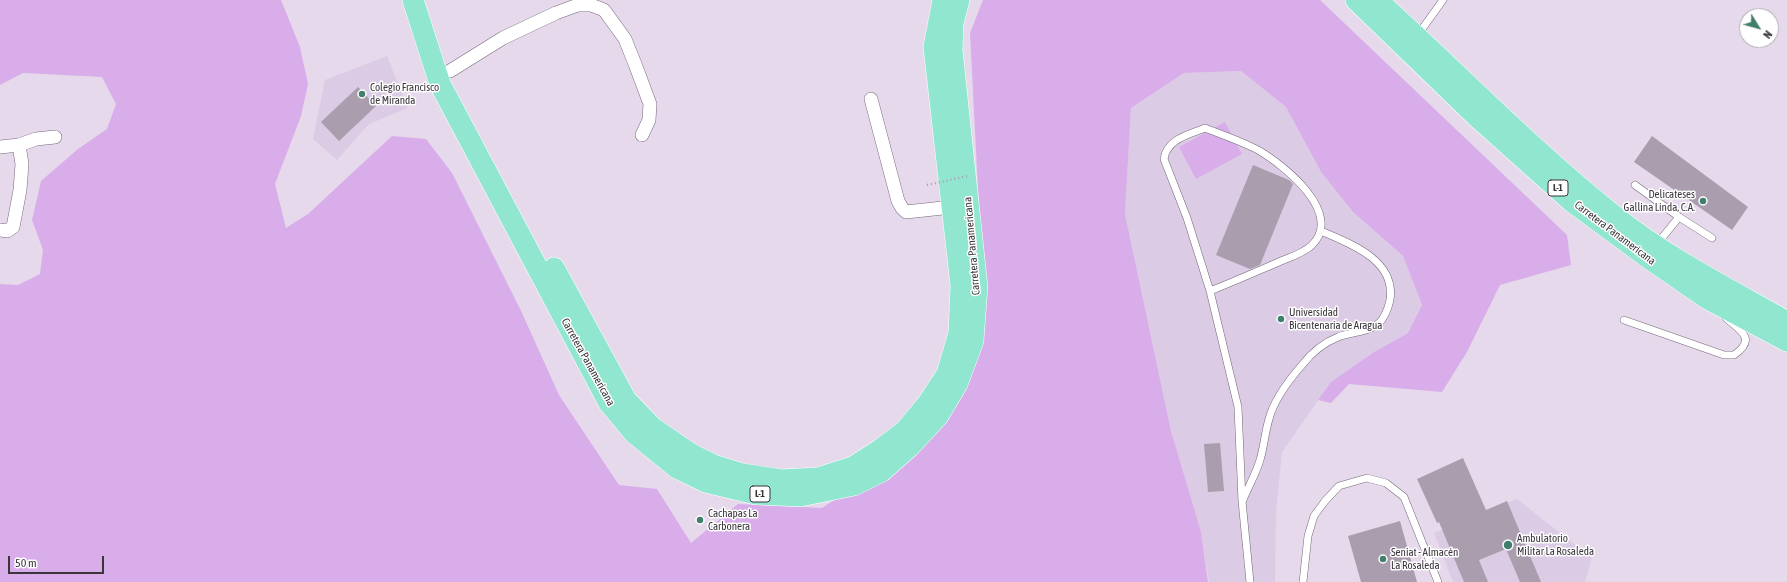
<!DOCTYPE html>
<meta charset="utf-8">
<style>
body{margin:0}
#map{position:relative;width:1787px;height:582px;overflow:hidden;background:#e6d9ec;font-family:"Asap Condensed",sans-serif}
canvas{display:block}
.north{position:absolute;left:1739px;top:8px;width:40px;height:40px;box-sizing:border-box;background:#fff;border:1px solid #b0aeb1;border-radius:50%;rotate:127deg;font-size:11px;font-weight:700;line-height:16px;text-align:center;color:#3a353c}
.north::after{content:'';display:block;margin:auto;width:14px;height:18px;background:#407f6d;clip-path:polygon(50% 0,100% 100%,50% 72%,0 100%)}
.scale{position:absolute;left:8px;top:556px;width:96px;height:18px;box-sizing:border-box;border:2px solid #3a353c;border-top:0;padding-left:5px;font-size:12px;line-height:14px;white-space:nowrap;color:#3a353c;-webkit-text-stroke:3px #fff;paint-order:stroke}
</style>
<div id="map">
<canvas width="1787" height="582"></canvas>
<div class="north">N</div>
<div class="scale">50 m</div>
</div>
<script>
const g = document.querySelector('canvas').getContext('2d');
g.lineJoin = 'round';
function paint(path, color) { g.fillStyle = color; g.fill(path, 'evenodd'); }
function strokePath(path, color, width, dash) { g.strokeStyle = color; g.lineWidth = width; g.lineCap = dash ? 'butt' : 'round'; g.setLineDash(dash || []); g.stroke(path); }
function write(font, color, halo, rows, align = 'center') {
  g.font = font + ' "Asap Condensed",sans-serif'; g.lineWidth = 3; g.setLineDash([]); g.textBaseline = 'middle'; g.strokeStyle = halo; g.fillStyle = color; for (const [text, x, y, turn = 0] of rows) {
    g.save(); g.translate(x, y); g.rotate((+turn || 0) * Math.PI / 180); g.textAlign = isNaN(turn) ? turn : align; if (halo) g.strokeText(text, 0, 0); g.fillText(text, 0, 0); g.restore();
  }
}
const built = new Path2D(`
 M387,56L408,108L369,124L337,160L313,139L325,80Z
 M1241,71L1286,107L1321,172L1353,212L1403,256L1422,305L1408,333L1374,352L1331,382L1282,452L1276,511L1275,582H1209L1201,532L1171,431L1125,214L1131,108L1184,73Z
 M1517,499L1592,558L1585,582H1453L1434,533Z`);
const green = new Path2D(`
 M0,0H281L300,47L308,84L301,116L275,184L286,228L308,214L392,136L426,139L452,173L522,313L559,395L619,485L657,489L691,543L738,504L822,508L915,448L957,392L979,209L970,33L983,0H1320L1567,235L1571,265L1500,285L1467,352L1442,392L1349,384L1331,403L1318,400L1331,382L1374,352L1408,333L1422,305L1403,256L1353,212L1321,172L1286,107L1241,71L1184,73L1131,108L1125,214L1171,431L1201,532L1208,582H0V284L18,285L40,274L43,250L32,220L41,181L78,149L107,129L116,104L102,77L23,73L0,85Z
 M1225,122L1242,154L1196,179L1179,147Z`);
const building = new Path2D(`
 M358,87L376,106L339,141L321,122Z
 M1652,136L1748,207L1732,230L1634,162Z
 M1253,165L1289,180L1293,184L1260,265L1250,269L1216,255Z
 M1220,443L1224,491L1208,492L1204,444Z
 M1463,458L1486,510L1507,501L1541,582H1520L1506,549L1479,560L1488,582H1464L1439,522L1437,523L1417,479Z
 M1400,521L1417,582H1361L1348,536Z`);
const lane = new Path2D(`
 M1417,36L1443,0
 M1635,185L1679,217L1712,238
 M1657,244L1679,217
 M1210,291C1235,281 1260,270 1286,259C1294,256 1306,251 1312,245C1344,213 1284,165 1258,150C1241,141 1223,135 1205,128C1188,135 1167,139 1164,159L1187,218L1210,291L1238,407L1242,501L1250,582
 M1624,320L1724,355H1734C1757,339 1741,331 1726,318
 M1243,500C1248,487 1256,474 1260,460C1264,447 1265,432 1269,419C1274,399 1289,380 1302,365C1312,352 1323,343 1338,337C1351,332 1366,333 1378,324C1385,318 1388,309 1390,300C1396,260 1351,244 1321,231
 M1303,582L1308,536L1314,516L1325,501L1339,486L1367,478L1386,483L1404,497L1438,582`);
const street = new Path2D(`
 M450,71L503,38L556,13L578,5H591L604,10L625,39L635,64L650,104L649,120L642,135
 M871,99L898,201L902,208L906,212L952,207
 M0,147L19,145
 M0,230L7,231L13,227L20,190L22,164L19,145L36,139L55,137`);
const primary = new Path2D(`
 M413,0L440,84L609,403L634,433L677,468L706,482L756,494L800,496L854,485L882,471L909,447L938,416L957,384L973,341L977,287L952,50L953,23L959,0
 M1356,0L1477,117L1571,201L1647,257L1708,299L1787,341
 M1377,0C1457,72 1532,151 1617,218C1669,259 1729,289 1787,322
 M554,268L626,400L653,428L691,454L713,465L742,474L781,480L818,478L853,467L881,449L905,431L928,403L947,374L959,333L961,285L934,47L943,0`);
const pathBridge = new Path2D(`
 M927,185L968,176`);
const markers = [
 [362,94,4,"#407f6d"],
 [1703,201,4,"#407f6d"],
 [1281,319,4,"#407f6d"],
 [700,520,4,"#407f6d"],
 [1508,545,5,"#407f6d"],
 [1383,559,4,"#407f6d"]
];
const shields = [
 [1558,188,20],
 [760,494,20]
];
const shieldNames = [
 ["L-1",1558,188],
 ["L-1",760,494]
];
const poiNames = [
 ["Colegio Francisco",370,88],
 ["de Miranda",370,101],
 ["Delicateses",1695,195,"right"],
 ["Gallina Linda, C.A.",1695,208,"right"],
 ["Universidad",1289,313],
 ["Bicentenaria de Aragua",1289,326],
 ["Cachapas La",708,514],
 ["Carbonera",708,527],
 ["Ambulatorio",1517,539],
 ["Militar La Rosaleda",1517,552],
 ["Seniat - Almacén",1391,553],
 ["La Rosaleda",1391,566]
];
const streetNames = [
 ["Carretera Panamericana",1615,233,37],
 ["Carretera Panamericana",972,246,-95],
 ["Carretera Panamericana",588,362,61]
];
paint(built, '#dccbe4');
paint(green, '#d8adea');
paint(building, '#a99dae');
strokePath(lane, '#736878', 8);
strokePath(street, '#736878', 14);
strokePath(primary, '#fff', 22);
strokePath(lane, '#fff', 7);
strokePath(street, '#fff', 13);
strokePath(primary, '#91e6d0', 21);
strokePath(pathBridge, '#aaa0af', 2.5, [1, 3]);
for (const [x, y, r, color] of markers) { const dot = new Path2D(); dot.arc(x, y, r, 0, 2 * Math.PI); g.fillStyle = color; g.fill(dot); strokePath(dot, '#fff', 1.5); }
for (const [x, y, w] of shields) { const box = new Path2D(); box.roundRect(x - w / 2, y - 8, w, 16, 3); g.fillStyle = '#fff'; g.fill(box); strokePath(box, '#3a353c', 1); }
write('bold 10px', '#3a353c', null, shieldNames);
write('11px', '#3a353c', '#fff', poiNames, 'left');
write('11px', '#3a353c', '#fff', streetNames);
</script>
